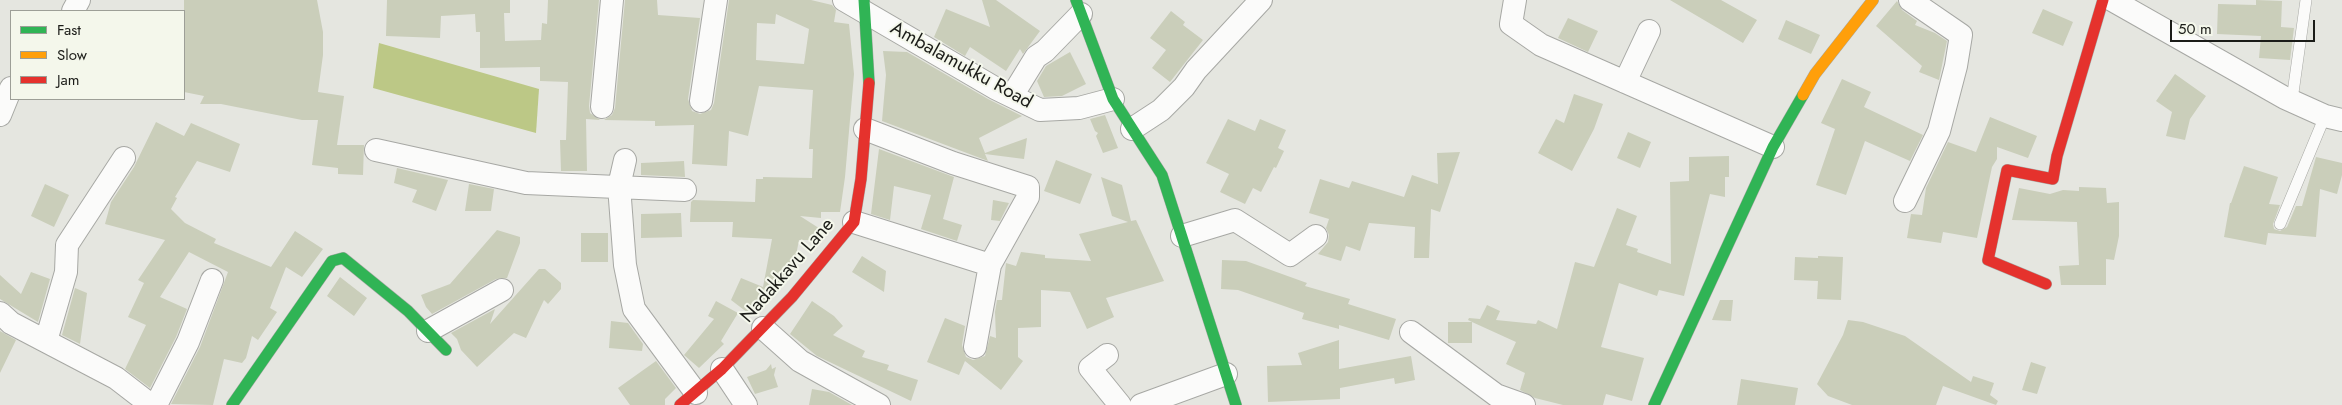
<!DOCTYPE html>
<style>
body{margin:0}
#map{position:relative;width:2342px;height:405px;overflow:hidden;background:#e5e6e0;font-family:Jost,sans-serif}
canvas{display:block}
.legend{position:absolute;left:10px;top:10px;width:175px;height:90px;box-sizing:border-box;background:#f4f7eb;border:1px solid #9d9f97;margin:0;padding:6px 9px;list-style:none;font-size:15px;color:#1b1c18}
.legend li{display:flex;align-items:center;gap:10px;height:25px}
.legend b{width:25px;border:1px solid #9d9f97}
.scale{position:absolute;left:2170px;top:20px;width:145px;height:22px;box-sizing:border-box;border:2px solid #1b1c18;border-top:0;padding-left:6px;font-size:15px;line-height:18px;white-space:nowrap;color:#1b1c18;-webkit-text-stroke:4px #f4f7eb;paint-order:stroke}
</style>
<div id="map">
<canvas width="2342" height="405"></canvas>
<ul class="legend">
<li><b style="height:6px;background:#30b455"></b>Fast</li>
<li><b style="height:6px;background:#ff9f0a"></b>Slow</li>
<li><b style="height:6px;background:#e5322d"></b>Jam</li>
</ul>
<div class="scale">50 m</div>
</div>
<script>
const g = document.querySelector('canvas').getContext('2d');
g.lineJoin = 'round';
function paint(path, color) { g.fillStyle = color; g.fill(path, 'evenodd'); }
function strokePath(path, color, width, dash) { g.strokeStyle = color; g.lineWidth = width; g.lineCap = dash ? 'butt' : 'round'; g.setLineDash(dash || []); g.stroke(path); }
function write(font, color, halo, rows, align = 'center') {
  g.font = font + ' Jost,sans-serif'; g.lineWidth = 4; g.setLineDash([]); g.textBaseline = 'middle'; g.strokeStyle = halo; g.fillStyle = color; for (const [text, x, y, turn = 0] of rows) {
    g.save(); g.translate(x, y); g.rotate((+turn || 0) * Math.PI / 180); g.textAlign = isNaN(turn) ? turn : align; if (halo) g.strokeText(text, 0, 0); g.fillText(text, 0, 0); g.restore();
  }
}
const water = new Path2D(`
 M379,43L539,89L536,133L373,88Z`);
const building = new Path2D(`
 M184,0H317L323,32V55L318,92L344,96L337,145H364L363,175L338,174V168L312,165L318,120H302L221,104H200L204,96L184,92Z
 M387,0H510V13H504L505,41L541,40L542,23L547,24L548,0H599L589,106L590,113L600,120L586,119L587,171H561L560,140H566L568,82L540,81V67L480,68V32H476L475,14L441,16L440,38L386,36Z
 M625,0H657L658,15L700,18L688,99L692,111L700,114L711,110L714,103L729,0H811L832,5L836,10L834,22L849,24L854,74L845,177L840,212H821V218L800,216L825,232L819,240H799L793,271L752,316L731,300L741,278L763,287L772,239L732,237L733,222H690L691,202L693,200L755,202L756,179H763V177L812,178L813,149H809L813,90L759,86L748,136L729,131L727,166L692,164L694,125L655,126V121L604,120L612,115L615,108ZM776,14L809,29L804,64L756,60L757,23L775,24Z
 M982,0H996L1040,31L1023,54L1020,49L1006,71L970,47L965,56L934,37L946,9L990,27Z
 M1670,0H1721L1757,20L1743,43Z
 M2256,0L2282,1L2281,27L2294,28L2290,60L2259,58L2261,36L2217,34L2218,4L2256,5Z
 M1897,1L1902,10L1917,21L1915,25L1935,33L1947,41L1939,80L1919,72L1922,66L1876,26Z
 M2043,9L2073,22L2063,46L2032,33Z
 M1171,11L1185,22L1183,25L1203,40L1170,82L1152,68L1166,50L1150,38Z
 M1568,18L1598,31L1588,52L1558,38Z
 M1786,20L1820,35L1811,54L1778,39Z
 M883,51L907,52L988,99L1022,116L979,138L985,153L1027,138L1024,159L985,154L988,161L882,121L886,75Z
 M1070,52L1086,84L1062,96L1044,97L1037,81L1046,66Z
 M2175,74L2206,96L2190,119L2185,140L2166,136L2172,112L2156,101Z
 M1842,79L1871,92L1864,107L1923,135L1910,161L1865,141L1846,195L1816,185L1835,129L1821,123Z
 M1574,94L1603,104L1594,129L1572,171L1538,153L1556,119L1564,123Z
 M1105,115L1118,148L1103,153L1096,136L1098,133L1095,131L1090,119Z
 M1990,117L2037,136L2028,158L1997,147V159L1992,167L1977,238L1943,232L1941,243L1907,238L1911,214L1922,215L1926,188L1948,142L1976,152Z
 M1228,119L1255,131L1260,119L1286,130L1278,148L1284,151L1276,168L1274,167L1261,192L1253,188L1245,204L1220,192L1229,174L1206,163Z
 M156,122L184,136L191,123L240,144L230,172L197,161L175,197L177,198L171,209L185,223L216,239L214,243L271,267L295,231L323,249L302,277L286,267L270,308L277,312L258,340L252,336L246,358L242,363L224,359L213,405L171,404L200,347L228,272L189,252L160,297L187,309L176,337L150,388L125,369L146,325L128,317L144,283L138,280L165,240L105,224L111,202L134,167Z
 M1628,132L1651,142L1640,168L1617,158Z
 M879,149L954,177L943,219L962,225L957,241L921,229L931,195L894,186L890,220L871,214Z
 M1460,152L1440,212L1431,209L1429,258H1414L1415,227L1369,223L1360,251L1346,246L1341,261L1318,254L1328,242L1329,235L1326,228L1329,219L1309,213L1320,179L1349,188L1352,181L1404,197L1412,175L1438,184L1437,153Z
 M1729,156V177H1725V197L1710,194L1684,296L1659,290L1657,296L1619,283L1601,347L1644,358L1632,401L1606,394L1603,405H1563L1535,398L1520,390L1525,373L1506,364L1516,342L1472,322V343H1448V322H1472L1468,320L1469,318L1480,319L1487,305L1500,311L1496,320L1536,324L1538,320L1557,329L1575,262L1594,267L1617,208L1637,216L1626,245L1638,249L1637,252L1671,264L1670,182L1689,181V157Z
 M2316,157L2342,163V175L2337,194L2320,189L2316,237L2268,233L2266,245L2224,237L2230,203H2231L2244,166L2278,177L2269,204L2280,205L2273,224L2274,229L2280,231L2287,227L2296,206H2302Z
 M1056,160L1092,174L1080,204L1044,191Z
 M684,161L685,177L641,175V163Z
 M397,168L448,180L436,211L412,202L417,190L394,183Z
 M1101,177L1122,185L1131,221L1136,220L1164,281L1106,298L1114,317L1087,329L1070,292L1041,290V327L1018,328V357L1023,361L1001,390L965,361L959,375L927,362L945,318L965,326L962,345L966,357L973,360L985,356L990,336L996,338L995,312L997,300H1002L1006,263L1016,266L1021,252L1045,255V258L1091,261L1079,234L1128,222L1112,216Z
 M45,184L69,195L54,227L31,216Z
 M469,184L494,189L491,211H465Z
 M2079,187L2106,188L2107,203L2119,202V236L2114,260L2106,259V285H2061L2059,266L2079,265L2077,222L2012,220L2019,188L2050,194L2063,190L2079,191Z
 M993,200L1009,203L1000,221L991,220Z
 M681,213L682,237L641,238V214Z
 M497,230L520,237V243L507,278L496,279L432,314L426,307L421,295L450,284Z
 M581,233H608V262H581Z
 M862,256L886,271L884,292L852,272Z
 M1818,256L1843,257L1841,300L1817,299L1818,281L1794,280L1795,257L1818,258Z
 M1222,260L1246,261L1307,283L1305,286L1350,299L1348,304L1396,319L1389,340L1339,325V329L1302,319L1304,313L1238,290L1221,289Z
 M539,269H545L561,283V289L548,304L544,300L526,338L514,333L477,367L461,350L457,339L451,333L495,309L490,324Z
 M31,272L50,279L38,322L0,299V275L21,294Z
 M340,277L367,298L354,316L327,296Z
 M75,288L87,293L80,344L62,335Z
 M1720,300H1733L1731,321L1712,320Z
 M716,301L738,313L721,341L724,344L699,368L684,355L714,319L708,316Z
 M812,301L834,316L843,326L833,335L865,351L862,357L889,365L887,370L918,380L911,401L817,356L790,334Z
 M1848,320L1863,322L1905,336L1971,382L1973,376L1994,383L1990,395L1998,401L1996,405L1943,386L1936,405H1852L1828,396L1817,384L1843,335Z
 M611,321L628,323L643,344L642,351L609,348Z
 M0,331L16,340L0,373Z
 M1339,340V369L1411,356L1415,380L1395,384L1394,378L1340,388V399L1268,402L1267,366L1302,365L1298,353Z
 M656,361L676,388L665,399V405H630L618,388Z
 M2031,362L2046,367L2037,394L2022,390Z
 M771,364L772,369L776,367L774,375L778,387L755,394L747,377L766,370Z
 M1741,379L1798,388L1795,405H1737Z
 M812,389L829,392L852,405H809Z`);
const lane = new Path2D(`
 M2292,100L2306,0
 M2280,224L2325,116`);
const street = new Path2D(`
 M844,0L995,88L1040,110L1079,108L1113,99
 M1515,0L1511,24L1541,45L1773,147
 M2112,0L2285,98L2325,116L2342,120
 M73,11L79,0
 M1625,82L1649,31
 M1012,96L1036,57L1045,51L1081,14
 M701,101L716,0
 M602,107L612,0
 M0,115L11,88
 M865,129L953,163L1028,187V197L990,265
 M1132,129L1161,110L1184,87L1196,70L1261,0
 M376,150L526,183L685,190
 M625,160L619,186L625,265L634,309L696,393
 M1905,201L1939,131L1956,66L1961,35L1910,0
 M854,222L990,265L975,347
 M1182,236L1235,220L1290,255L1316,236
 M0,313L11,323L116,378L151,405
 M763,328L800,361L879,405
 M428,331L502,290
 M1411,332L1496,395L1524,405
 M46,341L66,272L67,245L124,158
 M1107,355L1090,368L1120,405
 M722,369L746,405
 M156,405L188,342L212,280
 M1141,405L1226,374`);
const fast = new Path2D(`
 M864,0L869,83
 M1076,0L1113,99L1162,175L1236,405
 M232,405L332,261L343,258L408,311L446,350
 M1654,405L1773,147L1803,95`);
const slow = new Path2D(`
 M1803,95L1815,74L1873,0`);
const jam = new Path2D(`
 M2046,284L1988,260L2007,170L2053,179L2057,156L2103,0
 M680,405L722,369L792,297L854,222L861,179L869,83`);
const streetNames = [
 ["Ambalamukku Road",961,66,29],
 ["Nadakkavu Lane",788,271,-49]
];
paint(water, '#bcc886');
paint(building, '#caceba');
strokePath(lane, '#a7a8a4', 12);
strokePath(street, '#a7a8a4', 24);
strokePath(fast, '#a7a8a4', 12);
strokePath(slow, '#a7a8a4', 12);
strokePath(jam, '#a7a8a4', 12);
strokePath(lane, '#fbfbfa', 11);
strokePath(street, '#fbfbfa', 22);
strokePath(fast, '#30b455', 11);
strokePath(slow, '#ff9f0a', 11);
strokePath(jam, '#e5322d', 11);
write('19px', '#1b1c18', '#f4f7eb', streetNames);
</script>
